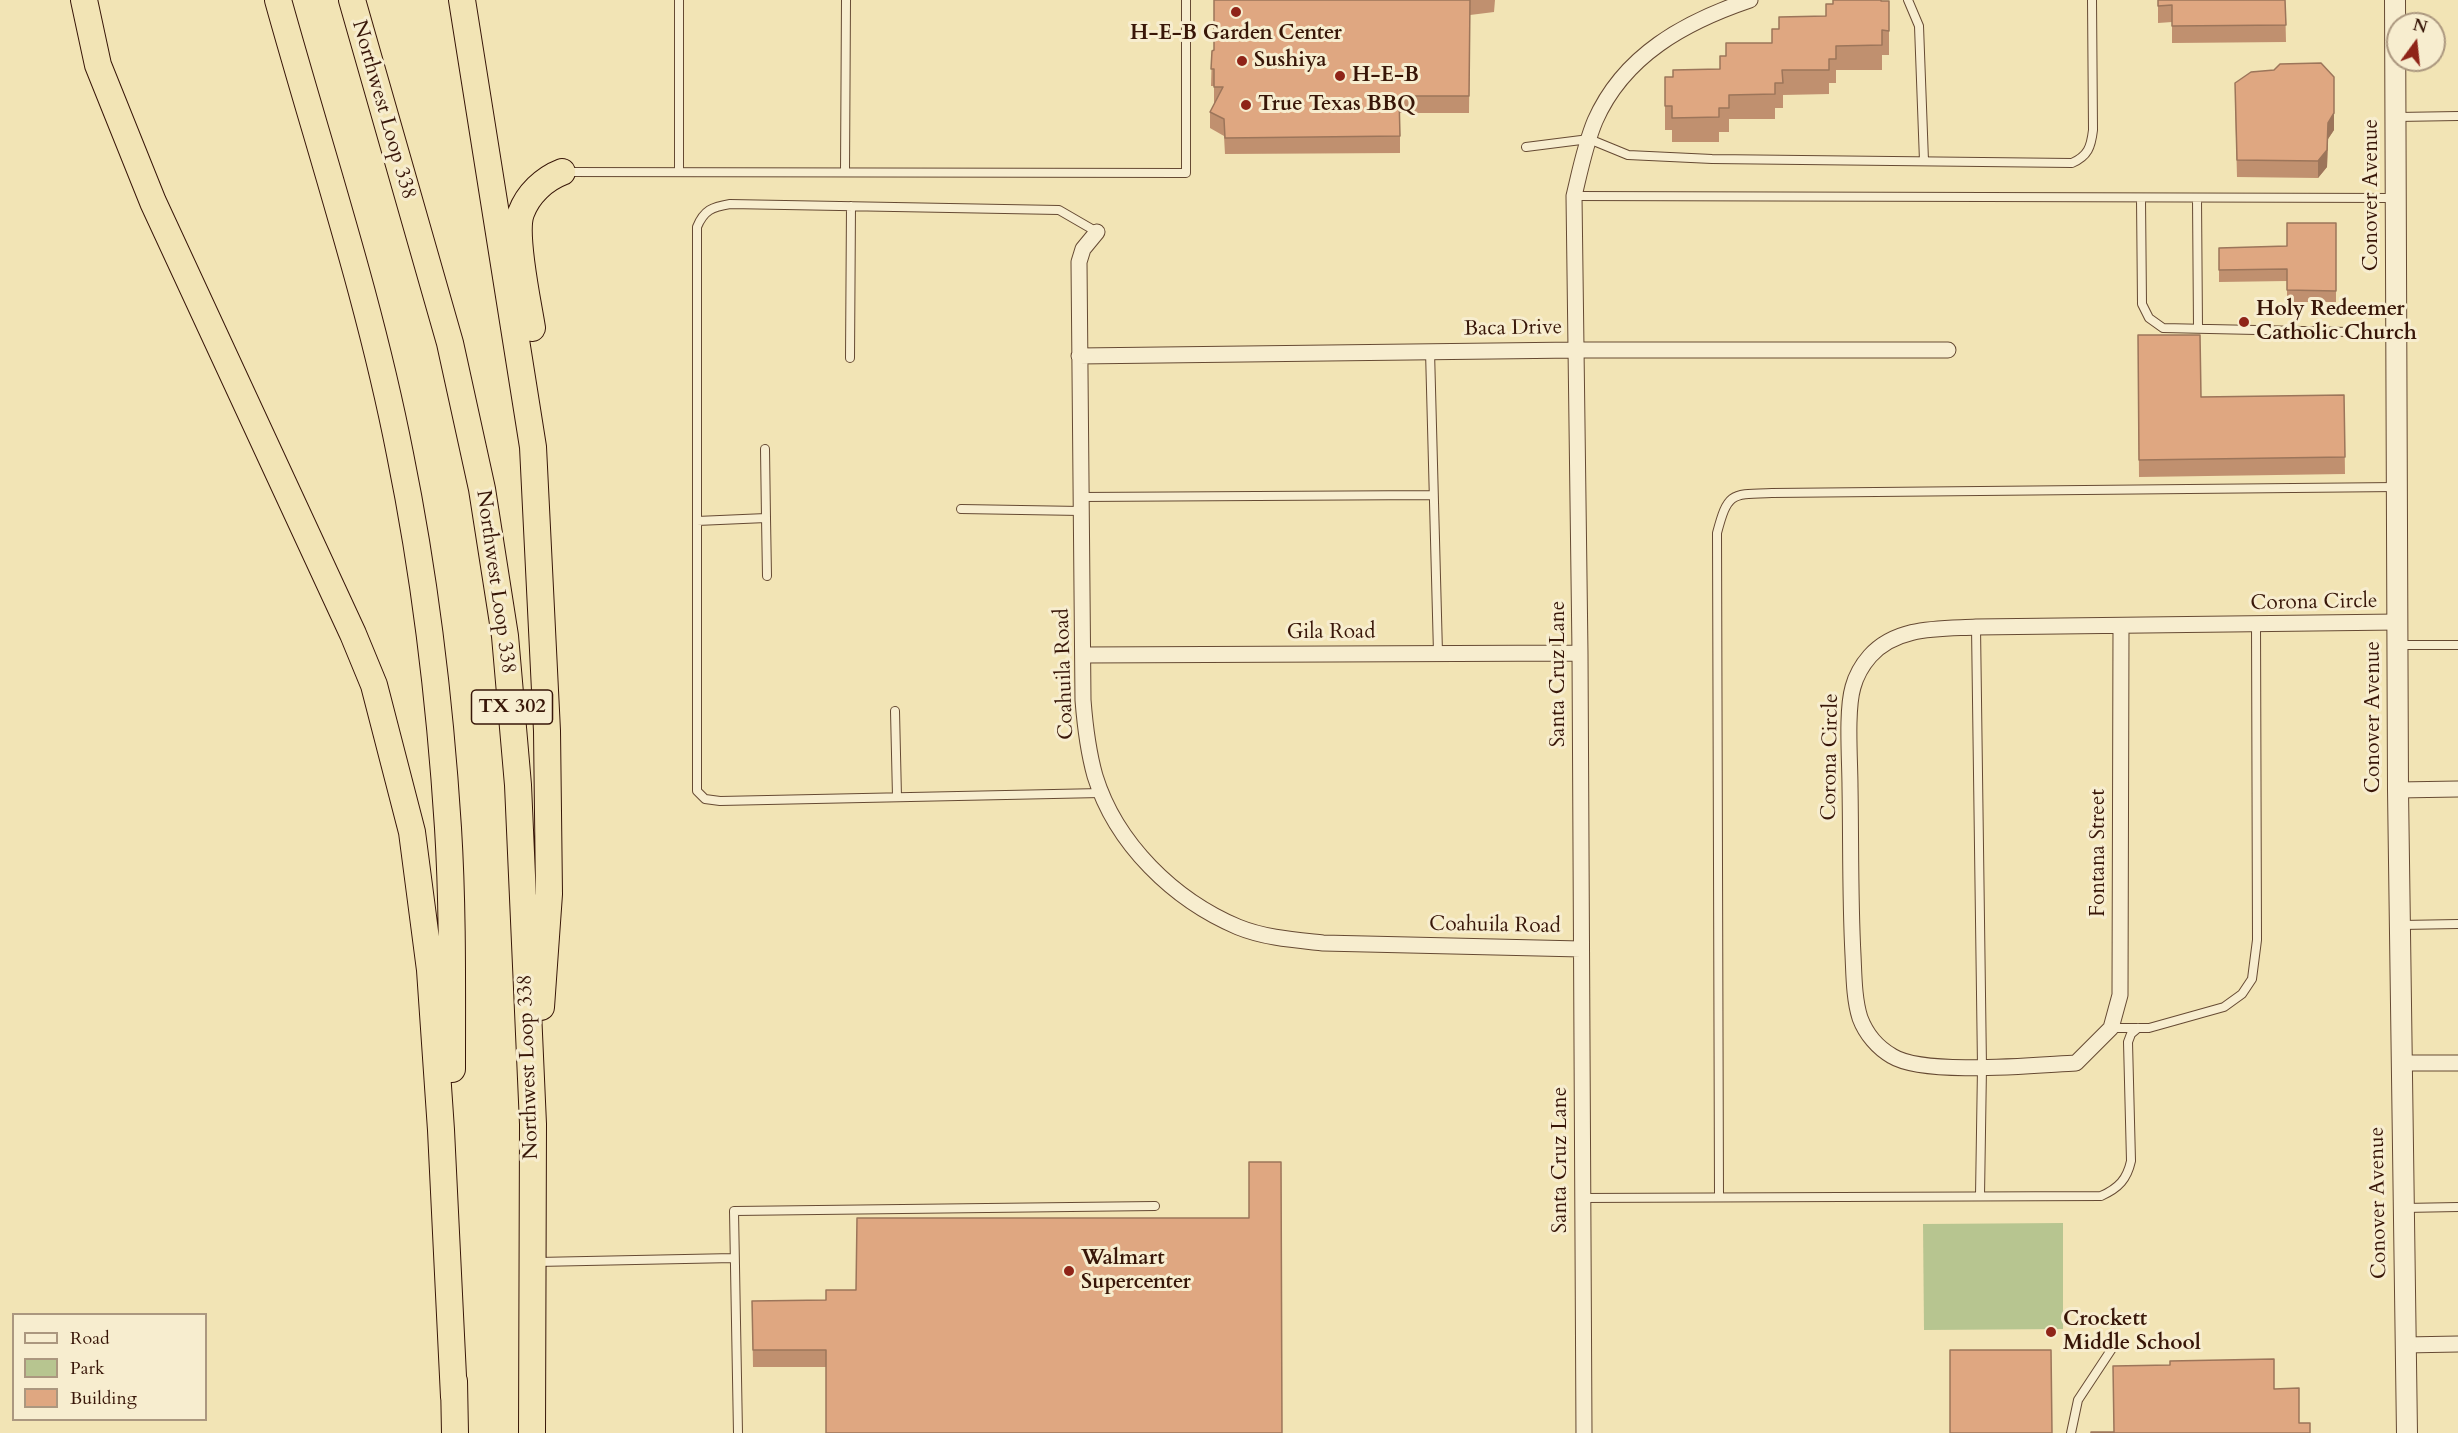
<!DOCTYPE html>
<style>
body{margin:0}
#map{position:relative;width:2458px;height:1433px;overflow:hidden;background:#f2e4b5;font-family:Cardo,serif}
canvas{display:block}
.legend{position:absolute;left:12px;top:1313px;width:195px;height:108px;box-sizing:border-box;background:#f7edcf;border:2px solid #ab977f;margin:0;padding:8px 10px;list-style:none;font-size:18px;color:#381608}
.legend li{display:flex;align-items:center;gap:12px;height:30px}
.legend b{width:30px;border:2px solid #ab977f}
.north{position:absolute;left:2386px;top:12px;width:60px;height:60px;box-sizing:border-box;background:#f7edcf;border:2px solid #ab977f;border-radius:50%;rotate:15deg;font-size:16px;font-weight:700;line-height:24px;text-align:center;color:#381608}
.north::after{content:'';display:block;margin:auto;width:21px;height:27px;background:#8f2418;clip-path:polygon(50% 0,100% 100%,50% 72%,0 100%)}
</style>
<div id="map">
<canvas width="2458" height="1433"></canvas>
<ul class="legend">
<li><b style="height:8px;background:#f7edcf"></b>Road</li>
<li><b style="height:16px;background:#b7c590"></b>Park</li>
<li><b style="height:16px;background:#dfa781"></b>Building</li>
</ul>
<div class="north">N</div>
</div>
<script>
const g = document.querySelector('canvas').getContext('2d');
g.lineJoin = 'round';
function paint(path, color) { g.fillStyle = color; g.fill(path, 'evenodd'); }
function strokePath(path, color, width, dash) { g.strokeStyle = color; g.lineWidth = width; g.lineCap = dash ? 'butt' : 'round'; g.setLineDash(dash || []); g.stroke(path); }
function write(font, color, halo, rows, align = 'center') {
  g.font = font + ' Cardo,serif'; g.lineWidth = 6; g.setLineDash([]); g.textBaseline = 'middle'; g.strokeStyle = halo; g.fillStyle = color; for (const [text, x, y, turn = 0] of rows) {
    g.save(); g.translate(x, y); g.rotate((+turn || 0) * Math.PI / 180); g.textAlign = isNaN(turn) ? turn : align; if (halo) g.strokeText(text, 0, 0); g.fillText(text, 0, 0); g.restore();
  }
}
const green = new Path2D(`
 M2063,1223V1329L1924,1330L1923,1224Z`);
const service = new Path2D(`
 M679,0V171
 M1908,0L1919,26L1924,161
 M2397,117L2458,116
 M1526,147L1589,139L1628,155L1712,159L2072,163C2088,156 2091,147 2093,130L2092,0
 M566,172L1186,173V0
 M845,172L846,0
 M1574,196L2394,198
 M2141,199L2142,304L2149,318L2163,328L2396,333
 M2197,199L2198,328
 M1097,232L1059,210L730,204C712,207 704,210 697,227V791L705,799L720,801L1101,793
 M1430,351L1438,653
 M850,358L851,206
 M1081,497L1433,495
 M961,509L1081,511
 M766,518L767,576
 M697,521L766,518L765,449
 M1976,627L1982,1067L1980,1196
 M2399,645H2458
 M895,711L897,797
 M2401,925L2458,924
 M2111,1028H2149L2224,1007L2242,994L2252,979L2257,940L2256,624
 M1719,1197L1717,533C1728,492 1731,494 1772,493L2397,487
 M1582,1198L2101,1196C2119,1188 2127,1179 2131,1161L2128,1042L2131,1034L2138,1028
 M2404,1208L2458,1207
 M537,1262L734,1258
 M738,1433L734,1211L1155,1206
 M2071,1433L2078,1400L2113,1347`);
const minor = new Path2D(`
 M1097,232L1083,249L1079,262L1083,700C1085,726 1088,751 1095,776C1116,844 1174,900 1238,927C1265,938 1295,940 1323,943L1581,949
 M1079,356L1576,350H1948
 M2121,627L2120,995L2111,1028L2076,1063C2036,1065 1924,1076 1892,1056C1878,1048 1866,1034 1860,1018C1854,999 1854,976 1853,955C1850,899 1851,843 1850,787C1850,761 1846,711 1853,687C1856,676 1863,664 1870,656C1897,626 1939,629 1976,627L2398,622
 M1083,655L1580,653
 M2398,790L2458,789
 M2401,1063H2458
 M2405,1345L2458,1344
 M1584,1433L1580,653L1574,196C1580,171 1585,145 1595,121C1624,55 1685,22 1750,0`);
const tertiary = new Path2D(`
 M2395,0L2398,790L2407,1433`);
const trunk = new Path2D(`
 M84,0L98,65L153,202L353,634L374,685L412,832L430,970L441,1130L454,1397
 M278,0C320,151 370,300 400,454C425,577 440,703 448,828C453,908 452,989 452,1069
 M352,0L450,343L482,489L505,636L518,785L533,1124L532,1433
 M462,0L533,447L547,731L549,894L541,1007
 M532,328C528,302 513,235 521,213C528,194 544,179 562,172
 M454,1381L455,1433`);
const wall = new Path2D(`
 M1214,0H1495L1494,12L1470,15L1469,113H1400V153L1225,154L1224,136L1210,128V112L1215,103H1214V86H1211L1212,51L1214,50Z
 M2158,0H2285L2286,42L2172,43V22L2158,23Z
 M1881,1H1889V55H1882V70H1836V83H1829V94L1783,95V108H1775V119H1729V132H1719V142H1672V130H1665V77H1673L1720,69L1726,56L1772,43L1779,29Z
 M2235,100L2334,130L2328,139L2327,167L2318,178L2237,177Z
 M2336,223V302H2287V281L2219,282V248L2287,246Z
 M2138,335L2201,397L2344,395L2345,474L2139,477Z
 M752,1301L1282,1433L826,1367H753Z`);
const shadedWall = new Path2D(`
 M2334,113V130L2328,139L2327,167L2318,178V161L2328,123Z`);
const building = new Path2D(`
 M1214,0H1470L1469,96H1399L1400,136L1225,138L1224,119L1210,112L1223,87H1214V69H1211L1212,51L1214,50Z
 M1833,0H1881V1H1889V31L1882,30V45L1836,46V59H1829V70H1782L1783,83H1775V94L1729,95V108H1719V117L1672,118V106H1665V77H1673V70L1720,69V56H1726V43H1772V29H1779V17L1826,16V4H1833Z
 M2158,0H2285L2286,25L2172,26V5L2158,6Z
 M2321,63L2334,77V113L2328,123L2327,150L2318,161L2237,160L2235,83L2251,72L2274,70L2280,64Z
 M2287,223H2336V291L2287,290V269L2219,270V248L2287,246Z
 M2138,335H2200L2201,397L2344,395L2345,457L2139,460Z
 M1249,1162H1281L1282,1433H826V1350H753L752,1301L826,1300V1290H856L857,1218H1249Z
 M1950,1350H2051L2052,1433H1950Z
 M2274,1359V1389L2299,1388V1423H2310V1433H2091V1432H2114L2113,1366L2170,1365V1361Z`);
const markers = [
 [1236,12,6,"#8f2418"],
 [1242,61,6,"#8f2418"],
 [1340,76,6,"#8f2418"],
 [1246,105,6,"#8f2418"],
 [2244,322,6,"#8f2418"],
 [1069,1271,6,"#8f2418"],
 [2051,1332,6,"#8f2418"]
];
const shields = [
 [512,707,81]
];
const shieldNames = [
 ["TX 302",512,707]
];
const poiNames = [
 ["H-E-B Garden Center",1236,34,"center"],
 ["Sushiya",1254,61],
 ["H-E-B",1352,76],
 ["True Texas BBQ",1258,105],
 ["Holy Redeemer",2256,310],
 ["Catholic Church",2256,334],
 ["Walmart",1081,1259],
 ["Supercenter",1081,1283],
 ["Crockett",2063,1320],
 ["Middle School",2063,1344]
];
const streetNames = [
 ["Northwest Loop 338",383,110,74],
 ["Conover Avenue",2372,195,-90],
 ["Baca Drive",1513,329,-1],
 ["Northwest Loop 338",495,582,82],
 ["Corona Circle",2314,603,-1],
 ["Gila Road",1331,633],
 ["Coahuila Road",1065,674,-92],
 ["Santa Cruz Lane",1559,674,-90],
 ["Conover Avenue",2374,717,-90],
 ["Corona Circle",1831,757,-89],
 ["Fontana Street",2099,853,-90],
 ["Coahuila Road",1495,926,1],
 ["Northwest Loop 338",529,1067,-92],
 ["Santa Cruz Lane",1561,1160,-90],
 ["Conover Avenue",2379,1203,-91]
];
paint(green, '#b7c590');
strokePath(service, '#664a33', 10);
strokePath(minor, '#664a33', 17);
strokePath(tertiary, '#664a33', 22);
strokePath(trunk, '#381608', 28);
strokePath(service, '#f7edcf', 8);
strokePath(minor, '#f7edcf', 15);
strokePath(tertiary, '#f7edcf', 20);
strokePath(trunk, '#f2e4b5', 26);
paint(wall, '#c0906f');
paint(shadedWall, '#9c755a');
paint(building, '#dfa781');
strokePath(building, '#9c755a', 1.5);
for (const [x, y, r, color] of markers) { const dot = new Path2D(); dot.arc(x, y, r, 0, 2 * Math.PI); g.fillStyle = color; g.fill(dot); strokePath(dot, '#f7edcf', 2); }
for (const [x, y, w] of shields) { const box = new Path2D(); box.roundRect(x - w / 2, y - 17, w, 34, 4.5); g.fillStyle = '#f7edcf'; g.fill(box); strokePath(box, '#381608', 1.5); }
write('bold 20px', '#381608', null, shieldNames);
write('bold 21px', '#381608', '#f7edcf', poiNames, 'left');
write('21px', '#381608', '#f7edcf', streetNames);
</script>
